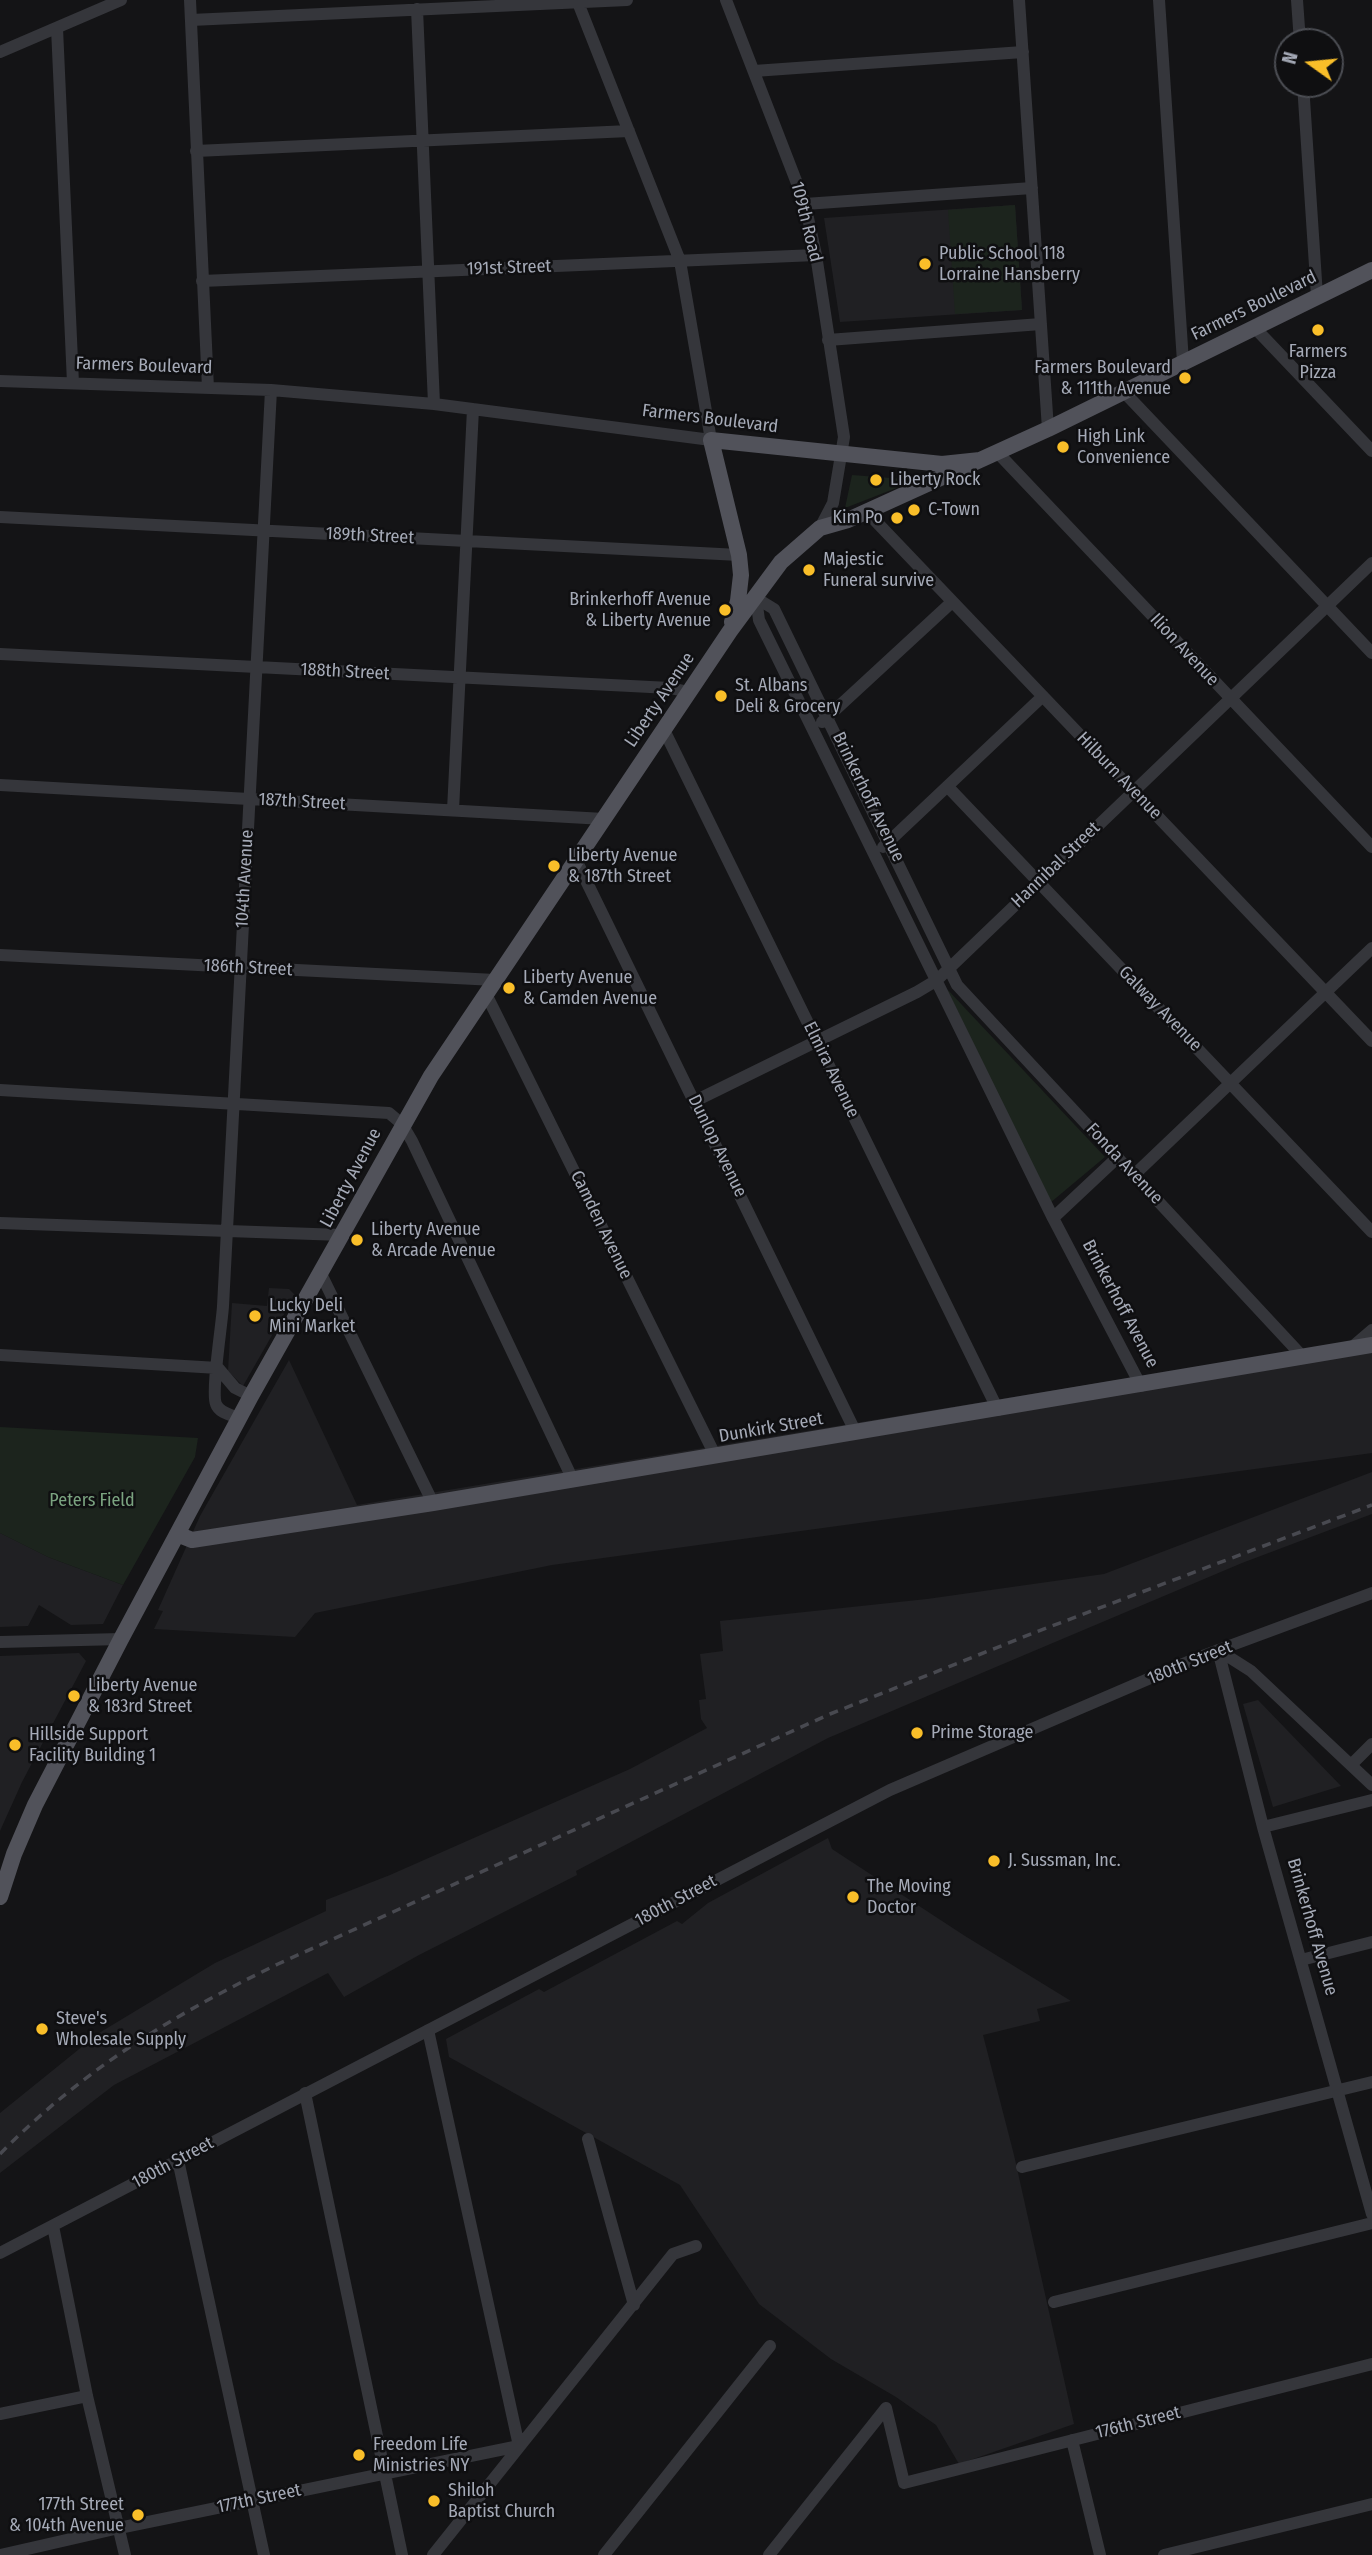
<!DOCTYPE html>
<style>
body{margin:0}
#map{position:relative;width:1372px;height:2555px;overflow:hidden;background:#141416;font-family:"Fira Sans Condensed",sans-serif}
canvas{display:block}
.north{position:absolute;left:1274px;top:28px;width:70px;height:70px;box-sizing:border-box;background:#0f0f11;border:2px solid #4b4d53;border-radius:50%;rotate:285deg;font-size:19px;font-weight:700;line-height:28px;text-align:center;color:#a5aab7}
.north::after{content:'';display:block;margin:auto;width:24px;height:32px;background:#f9be29;clip-path:polygon(50% 0,100% 100%,50% 72%,0 100%)}
</style>
<div id="map">
<canvas width="1372" height="2555"></canvas>
<div class="north">N</div>
</div>
<script>
const g = document.querySelector('canvas').getContext('2d');
g.lineJoin = 'round';
function paint(path, color) { g.fillStyle = color; g.fill(path, 'evenodd'); }
function strokePath(path, color, width, dash) { g.strokeStyle = color; g.lineWidth = width; g.lineCap = dash ? 'butt' : 'round'; g.setLineDash(dash || []); g.stroke(path); }
function write(font, color, halo, rows, align = 'center') {
  g.font = font + ' "Fira Sans Condensed",sans-serif'; g.lineWidth = 5; g.setLineDash([]); g.textBaseline = 'middle'; g.strokeStyle = halo; g.fillStyle = color; for (const [text, x, y, turn = 0] of rows) {
    g.save(); g.translate(x, y); g.rotate((+turn || 0) * Math.PI / 180); g.textAlign = isNaN(turn) ? turn : align; if (halo) g.strokeText(text, 0, 0); g.fillText(text, 0, 0); g.restore();
  }
}
const built = new Path2D(`
 M1015,205L1022,310L840,322L824,218Z
 M269,1288L289,1289L295,1295L243,1386L228,1371L232,1303L267,1306Z
 M1372,1338V1453L552,1565L315,1613L295,1637L154,1629L163,1611L158,1610L200,1516L289,1360L357,1505Z
 M1372,1472V1514L1242,1563L828,1738L576,1871L577,1875L419,1955L344,1997L328,1973L114,2085L0,2173V2113L99,2033L215,1963L326,1911V1900L390,1875L630,1769L707,1728L701,1719L699,1700L706,1699L700,1654L723,1651L720,1621L927,1599L1104,1574Z
 M0,1533L48,1557L123,1585L103,1624L71,1625L39,1605L28,1626L0,1627Z
 M79,1653L86,1661L22,1782L0,1831V1656Z
 M1258,1700L1341,1786L1273,1807L1243,1704Z
 M828,1838L832,1849L965,1936L1071,2001L1037,2009L1040,2021L983,2035L1014,2155L1074,2424L959,2464L936,2425L896,2397L831,2359L759,2304L680,2185L449,2057L446,2039L539,1989L544,1992L677,1921L682,1924L708,1903Z`);
const green = new Path2D(`
 M1015,205L1022,310L955,314L948,210Z
 M852,475L917,480L845,508Z
 M947,989L1105,1157L1050,1203Z
 M0,1427L198,1438L195,1457L123,1585L48,1557L0,1533Z`);
const minor = new Path2D(`
 M190,0L208,388
 M726,0L805,204L816,255L844,437L833,503L820,528
 M1019,0L1048,429
 M1159,0L1183,362
 M1297,0L1300,42
 M417,9L434,404
 M191,20L627,0
 M57,28L73,383
 M0,52L121,0
 M754,71L1023,52
 M1303,84L1317,296
 M196,151L629,131
 M805,204L1032,188
 M202,281L816,255
 M1255,328L1372,451
 M828,340L1041,324
 M0,381L271,390L434,404L711,440L680,261L577,0
 M1124,392L1372,653
 M997,452L1372,847
 M866,511L1372,1041
 M0,517L739,555
 M756,598L774,609L957,985L1303,1357
 M756,598L759,620L1053,1218L1141,1386
 M0,654L670,688L689,692
 M822,722L952,602
 M664,730L998,1410
 M0,785L604,819
 M948,787L1372,1232
 M453,810L473,409
 M883,847L1043,696
 M576,860L856,1433
 M0,955L495,980
 M486,994L716,1457
 M0,1090L389,1113L402,1124L412,1141L573,1480
 M695,1101L917,992L937,980L1372,563
 M1134,1175L1372,948
 M1053,1218L1118,1157
 M0,1223L342,1235
 M321,1274L433,1503
 M1351,1348L1372,1330
 M0,1355L218,1368
 M218,1368L235,1388L251,1396
 M239,1418C231,1415 219,1413 216,1404C211,1392 222,1324 223,1306L271,390
 M0,1642L121,1639
 M1218,1650L1263,1827L1372,2214
 M1218,1650L1251,1671L1372,1785
 M1352,1764L1372,1744
 M1263,1827L1372,1800
 M1301,1960L1372,1942
 M428,2030L519,2446
 M305,2093L402,2555
 M588,2139L634,2305
 M178,2160L264,2555
 M1022,2167L1372,2082
 M53,2226L87,2396L125,2555
 M0,2253L890,1790L1197,1658L1372,1593
 M1054,2302L1372,2223
 M886,2408L904,2483L1372,2364
 M0,2414L87,2396
 M1072,2440L1100,2555
 M1,2555L119,2528L519,2446
 M433,2555L673,2254L696,2246
 M604,2555L770,2346
 M769,2555L886,2408
 M1164,2555L1372,2504`);
const major = new Path2D(`
 M732,622L738,601L741,575L739,555L711,440L942,464L980,460L1048,429L1372,270
 M177,1534L192,1540L433,1503L1372,1345
 M0,1897L14,1854L35,1805L121,1639L251,1396L431,1076L730,631L781,562L820,528L848,520L980,460`);
const rail = new Path2D(`
 M0,2154C82,2070 173,2015 278,1964L830,1714L1036,1632L1372,1505`);
const markers = [
 [925,264,7,"#f9be29"],
 [1318,330,7,"#f9be29"],
 [1185,378,7,"#f9be29"],
 [1063,447,7,"#f9be29"],
 [876,480,7,"#f9be29"],
 [914,510,7,"#f9be29"],
 [897,518,7,"#f9be29"],
 [809,570,7,"#f9be29"],
 [725,610,7,"#f9be29"],
 [721,696,7,"#f9be29"],
 [554,866,7,"#f9be29"],
 [509,988,7,"#f9be29"],
 [357,1240,7,"#f9be29"],
 [255,1316,7,"#f9be29"],
 [74,1696,7,"#f9be29"],
 [917,1733,7,"#f9be29"],
 [15,1745,7,"#f9be29"],
 [994,1861,7,"#f9be29"],
 [853,1897,7,"#f9be29"],
 [42,2029,7,"#f9be29"],
 [359,2455,7,"#f9be29"],
 [434,2501,7,"#f9be29"],
 [138,2515,7,"#f9be29"]
];
const streetNames = [
 ["109th Road",806,222,76],
 ["191st Street",509,268,-2],
 ["Farmers Boulevard",1254,306,-26],
 ["Farmers Boulevard",144,366,2],
 ["Farmers Boulevard",710,419,7],
 ["189th Street",370,536,3],
 ["Ilion Avenue",1184,650,47],
 ["188th Street",345,672,3],
 ["Liberty Avenue",660,700,-56],
 ["Hilburn Avenue",1119,776,46],
 ["Brinkerhoff Avenue",868,797,64],
 ["187th Street",302,802,3],
 ["Hannibal Street",1056,865,-44],
 ["104th Avenue",245,879,-87],
 ["186th Street",248,968,3],
 ["Galway Avenue",1160,1009,46],
 ["Elmira Avenue",831,1070,64],
 ["Dunlop Avenue",717,1146,64],
 ["Fonda Avenue",1124,1164,47],
 ["Liberty Avenue",351,1178,-62],
 ["Camden Avenue",601,1225,64],
 ["Brinkerhoff Avenue",1120,1304,62],
 ["Dunkirk Street",771,1428,-10],
 ["180th Street",1190,1663,-22],
 ["180th Street",676,1901,-28],
 ["Brinkerhoff Avenue",1312,1927,74],
 ["180th Street",173,2163,-28],
 ["176th Street",1138,2423,-14],
 ["177th Street",259,2499,-12]
];
const poiNames = [
 ["Public School 118",939,254],
 ["Lorraine Hansberry",939,275],
 ["Farmers",1318,352,"center"],
 ["Pizza",1318,373,"center"],
 ["Farmers Boulevard",1171,368,"right"],
 ["& 111th Avenue",1171,389,"right"],
 ["High Link",1077,437],
 ["Convenience",1077,458],
 ["Liberty Rock",890,480],
 ["C-Town",928,510],
 ["Kim Po",883,518,"right"],
 ["Majestic",823,560],
 ["Funeral survive",823,581],
 ["Brinkerhoff Avenue",711,600,"right"],
 ["& Liberty Avenue",711,621,"right"],
 ["St. Albans",735,686],
 ["Deli & Grocery",735,707],
 ["Liberty Avenue",568,856],
 ["& 187th Street",568,877],
 ["Liberty Avenue",523,978],
 ["& Camden Avenue",523,999],
 ["Liberty Avenue",371,1230],
 ["& Arcade Avenue",371,1251],
 ["Lucky Deli",269,1306],
 ["Mini Market",269,1327],
 ["Liberty Avenue",88,1686],
 ["& 183rd Street",88,1707],
 ["Prime Storage",931,1733],
 ["Hillside Support",29,1735],
 ["Facility Building 1",29,1756],
 ["J. Sussman, Inc.",1008,1861],
 ["The Moving",867,1887],
 ["Doctor",867,1908],
 ["Steve's",56,2019],
 ["Wholesale Supply",56,2040],
 ["Freedom Life",373,2445],
 ["Ministries NY",373,2466],
 ["Shiloh",448,2491],
 ["Baptist Church",448,2512],
 ["177th Street",124,2505,"right"],
 ["& 104th Avenue",124,2526,"right"]
];
const parkNames = [
 ["Peters Field",92,1501]
];
paint(built, '#202023');
paint(green, '#1c241d');
strokePath(minor, '#35363b', 12);
strokePath(major, '#51525a', 16);
strokePath(rail, '#484950', 3.5, [9, 7]);
for (const [x, y, r, color] of markers) { const dot = new Path2D(); dot.arc(x, y, r, 0, 2 * Math.PI); g.fillStyle = color; g.fill(dot); strokePath(dot, '#0f0f11', 2.5); }
write('18px', '#a5aab7', '#0f0f11', streetNames);
write('18px', '#a5aab7', '#0f0f11', poiNames, 'left');
write('18px', '#7ba380', '#0f0f11', parkNames);
</script>
